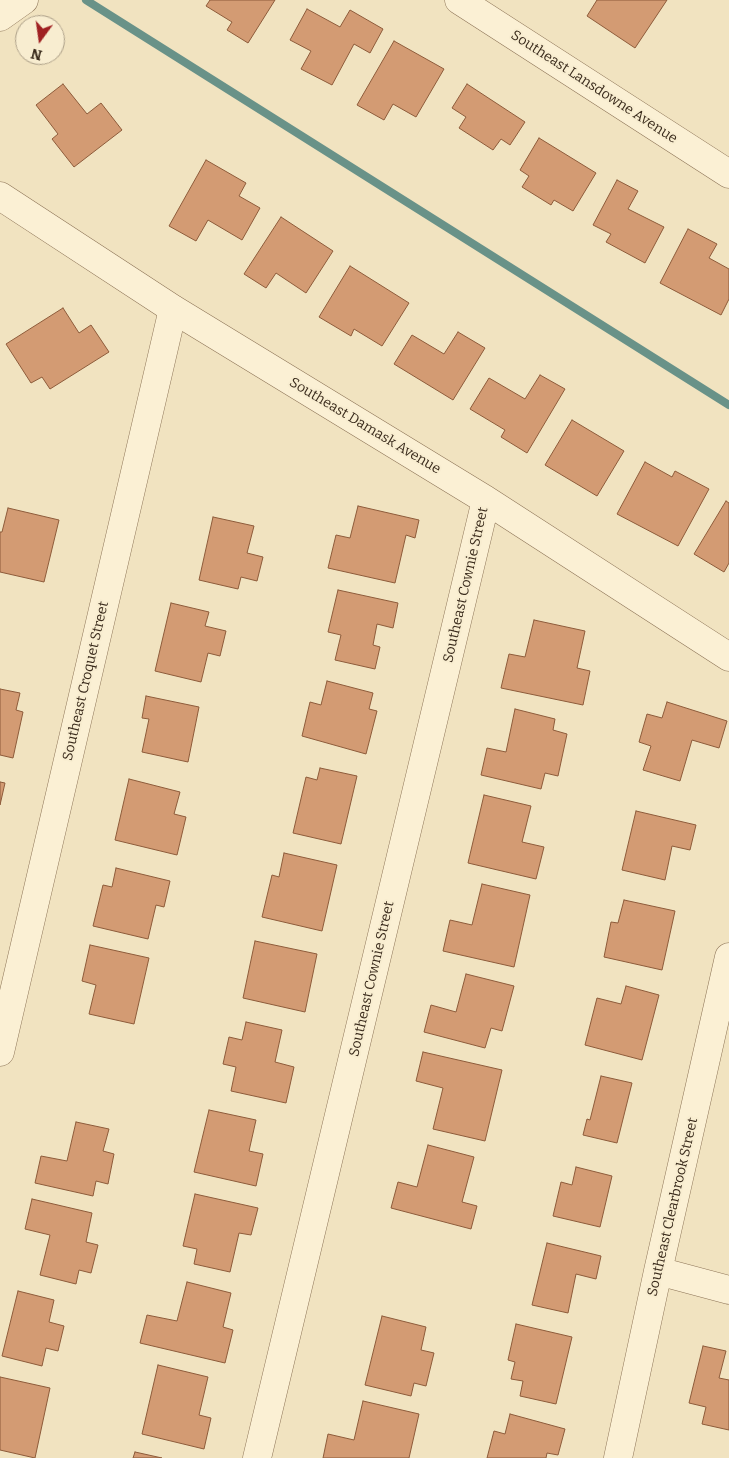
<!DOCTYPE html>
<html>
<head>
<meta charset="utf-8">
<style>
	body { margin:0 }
	#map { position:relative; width:729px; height:1458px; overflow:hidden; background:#f1e3c0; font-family:Bitter,serif }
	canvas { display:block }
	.north { position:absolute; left:15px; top:15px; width:50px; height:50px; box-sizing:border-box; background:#f8edd0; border:1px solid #ac9f88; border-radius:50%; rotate:194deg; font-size:14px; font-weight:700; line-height:20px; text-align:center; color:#3a2b1c }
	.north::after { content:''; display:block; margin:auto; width:18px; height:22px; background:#a02122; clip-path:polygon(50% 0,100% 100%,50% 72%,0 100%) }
</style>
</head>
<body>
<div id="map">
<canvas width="729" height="1458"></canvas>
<div class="north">N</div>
</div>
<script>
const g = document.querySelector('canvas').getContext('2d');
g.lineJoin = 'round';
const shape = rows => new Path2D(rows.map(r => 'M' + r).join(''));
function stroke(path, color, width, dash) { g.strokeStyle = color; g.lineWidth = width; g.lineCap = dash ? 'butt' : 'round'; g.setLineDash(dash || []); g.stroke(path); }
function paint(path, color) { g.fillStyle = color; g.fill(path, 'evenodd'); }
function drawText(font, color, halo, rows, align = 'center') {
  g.font = font + ' Bitter,serif'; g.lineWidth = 4; g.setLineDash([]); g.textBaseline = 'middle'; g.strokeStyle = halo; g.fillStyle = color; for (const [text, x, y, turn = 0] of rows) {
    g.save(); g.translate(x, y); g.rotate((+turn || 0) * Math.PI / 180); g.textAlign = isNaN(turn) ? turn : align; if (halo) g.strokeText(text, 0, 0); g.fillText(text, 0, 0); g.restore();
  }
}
const stream = shape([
	[86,0,729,405]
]);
const building = shape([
	[210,0,275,0,248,43,227,30,232,22,206,6,210,0],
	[597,0,667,0,635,48,587,16,597,0],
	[307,9,340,27,350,10,383,29,370,53,354,44,332,85,301,69,311,51,290,40,307,9],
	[394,41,444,69,416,117,393,104,384,120,357,105,394,41],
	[63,84,87,114,101,103,122,130,74,167,52,139,58,134,36,105,63,84],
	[467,84,525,122,510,145,501,139,493,150,459,128,466,117,452,108,467,84],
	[539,138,596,173,573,211,554,200,551,205,522,187,529,176,520,170,539,138],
	[206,160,246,183,239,196,260,208,242,240,208,220,196,241,169,226,206,160],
	[617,180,638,191,628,209,664,227,645,263,606,242,611,234,593,225,617,180],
	[281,217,333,251,306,293,276,273,266,288,244,274,281,217],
	[688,229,717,244,709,258,729,269,729,299,721,315,660,283,688,229],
	[350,266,409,303,382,346,354,329,351,336,319,317,350,266],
	[63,308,79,333,91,325,109,352,50,389,42,377,31,383,6,344,63,308],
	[458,332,485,348,453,400,394,364,412,335,444,354,458,332],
	[540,375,565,389,527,453,501,437,505,430,470,409,489,378,525,399,540,375],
	[572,420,624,451,597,496,545,465,572,420],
	[645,462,672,477,675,471,709,489,678,546,617,514,645,462],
	[726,501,729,503,729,563,724,572,694,554,726,501],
	[358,506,419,520,415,538,406,535,395,583,328,568,336,535,350,538,358,506],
	[8,508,59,520,44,582,0,572,0,532,2,532,8,508],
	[213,517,254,526,247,553,263,557,257,581,241,577,238,589,199,580,213,517],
	[338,590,398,603,393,628,377,624,373,645,380,647,375,669,335,660,341,635,328,632,338,590],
	[171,603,209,612,205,626,226,631,220,656,208,653,201,682,155,671,171,603],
	[534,620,585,631,577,668,590,671,583,705,501,688,509,654,525,657,534,620],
	[327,681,373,693,369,709,377,711,366,754,302,736,310,702,321,705,327,681],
	[0,689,20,693,16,710,23,712,13,758,0,755,0,689],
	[146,696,199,707,188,762,142,752,149,719,142,718,146,696],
	[667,702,727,721,719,748,692,740,680,781,643,770,651,746,639,742,647,714,662,718,667,702],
	[515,709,555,719,553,730,567,734,558,776,545,773,541,789,481,775,487,748,506,752,515,709],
	[320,768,357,776,341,844,293,833,306,777,317,780,320,768],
	[129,779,180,792,174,814,186,817,177,855,115,840,129,779],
	[0,782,5,783,0,805,0,782],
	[484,795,531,806,522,842,544,847,536,879,468,863,484,795],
	[636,811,696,825,690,850,672,846,665,880,622,870,636,811],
	[284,853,337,865,322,931,262,917,272,875,279,877,284,853],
	[116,868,170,881,164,907,156,905,148,939,93,926,103,885,112,887,116,868],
	[482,884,530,895,514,967,443,951,450,920,472,925,482,884],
	[624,900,675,911,662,970,604,957,611,922,618,923,624,900],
	[255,941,317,954,305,1012,243,998,255,941],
	[90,945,149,958,134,1024,89,1014,96,985,82,981,90,945],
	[466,974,514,986,502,1031,491,1028,485,1048,424,1032,431,1005,456,1012,466,974],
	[626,986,659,995,642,1060,585,1045,597,998,621,1004,626,986],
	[246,1022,282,1030,275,1062,294,1067,286,1103,231,1091,236,1067,223,1064,229,1037,242,1040,246,1022],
	[423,1052,502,1070,485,1141,433,1129,443,1088,416,1081,423,1052],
	[601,1076,632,1083,617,1143,583,1135,587,1119,590,1120,601,1076],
	[209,1110,256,1120,249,1151,263,1154,256,1186,194,1172,209,1110],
	[76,1122,109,1129,103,1151,114,1154,108,1184,96,1181,93,1196,35,1183,41,1156,67,1161,76,1122],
	[428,1145,474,1157,462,1202,477,1206,471,1229,391,1208,398,1182,417,1187,428,1145],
	[576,1167,612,1176,600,1227,553,1216,561,1182,572,1185,576,1167],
	[195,1194,258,1208,251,1235,239,1233,230,1272,194,1264,197,1249,183,1246,195,1194],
	[32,1199,92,1213,86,1242,98,1245,91,1273,79,1270,76,1284,40,1275,50,1235,25,1229,32,1199],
	[547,1243,601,1256,596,1279,576,1274,568,1313,532,1305,547,1243],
	[187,1282,231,1293,223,1327,233,1330,225,1363,140,1343,147,1315,177,1321,187,1282],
	[18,1291,54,1300,49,1322,64,1326,58,1351,46,1348,42,1366,2,1356,18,1291],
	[382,1316,426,1327,421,1350,434,1353,426,1386,414,1383,411,1396,365,1385,382,1316],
	[516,1324,572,1337,556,1404,520,1396,523,1381,511,1379,515,1362,508,1360,516,1324],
	[703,1346,726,1351,719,1378,729,1380,729,1430,702,1424,706,1407,689,1403,703,1346],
	[158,1365,208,1377,199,1415,211,1418,204,1449,142,1434,158,1365],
	[0,1377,50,1388,35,1458,0,1450,0,1377],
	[363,1401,419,1414,409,1458,323,1458,328,1434,354,1440,363,1401],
	[510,1414,565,1429,558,1455,547,1453,546,1458,487,1458,494,1431,505,1434,510,1414],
	[135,1452,162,1458,133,1458,135,1452]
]);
const minor = shape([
	[459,0,729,174],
	[0,17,24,0],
	[0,196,173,309,486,500,729,657],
	[0,1052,173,309],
	[658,1271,729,1290],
	[257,1458,486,500],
	[618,1458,658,1271,729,957]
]);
const streetNames = [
	["Southeast Lansdowne Avenue",594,87,33],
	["Southeast Damask Avenue",365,426,31],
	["Southeast Cownie Street",466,585,-77],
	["Southeast Croquet Street",86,681,-77],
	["Southeast Cownie Street",372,979,-77],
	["Southeast Clearbrook Street",673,1207,-77]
];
stroke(stream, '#699288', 8);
paint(building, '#d39b73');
stroke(building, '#8d5b3a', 1);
stroke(minor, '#8c7356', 29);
stroke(minor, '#fbf0d4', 28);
drawText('14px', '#3a2b1c', '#f8edd0', streetNames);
</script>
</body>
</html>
